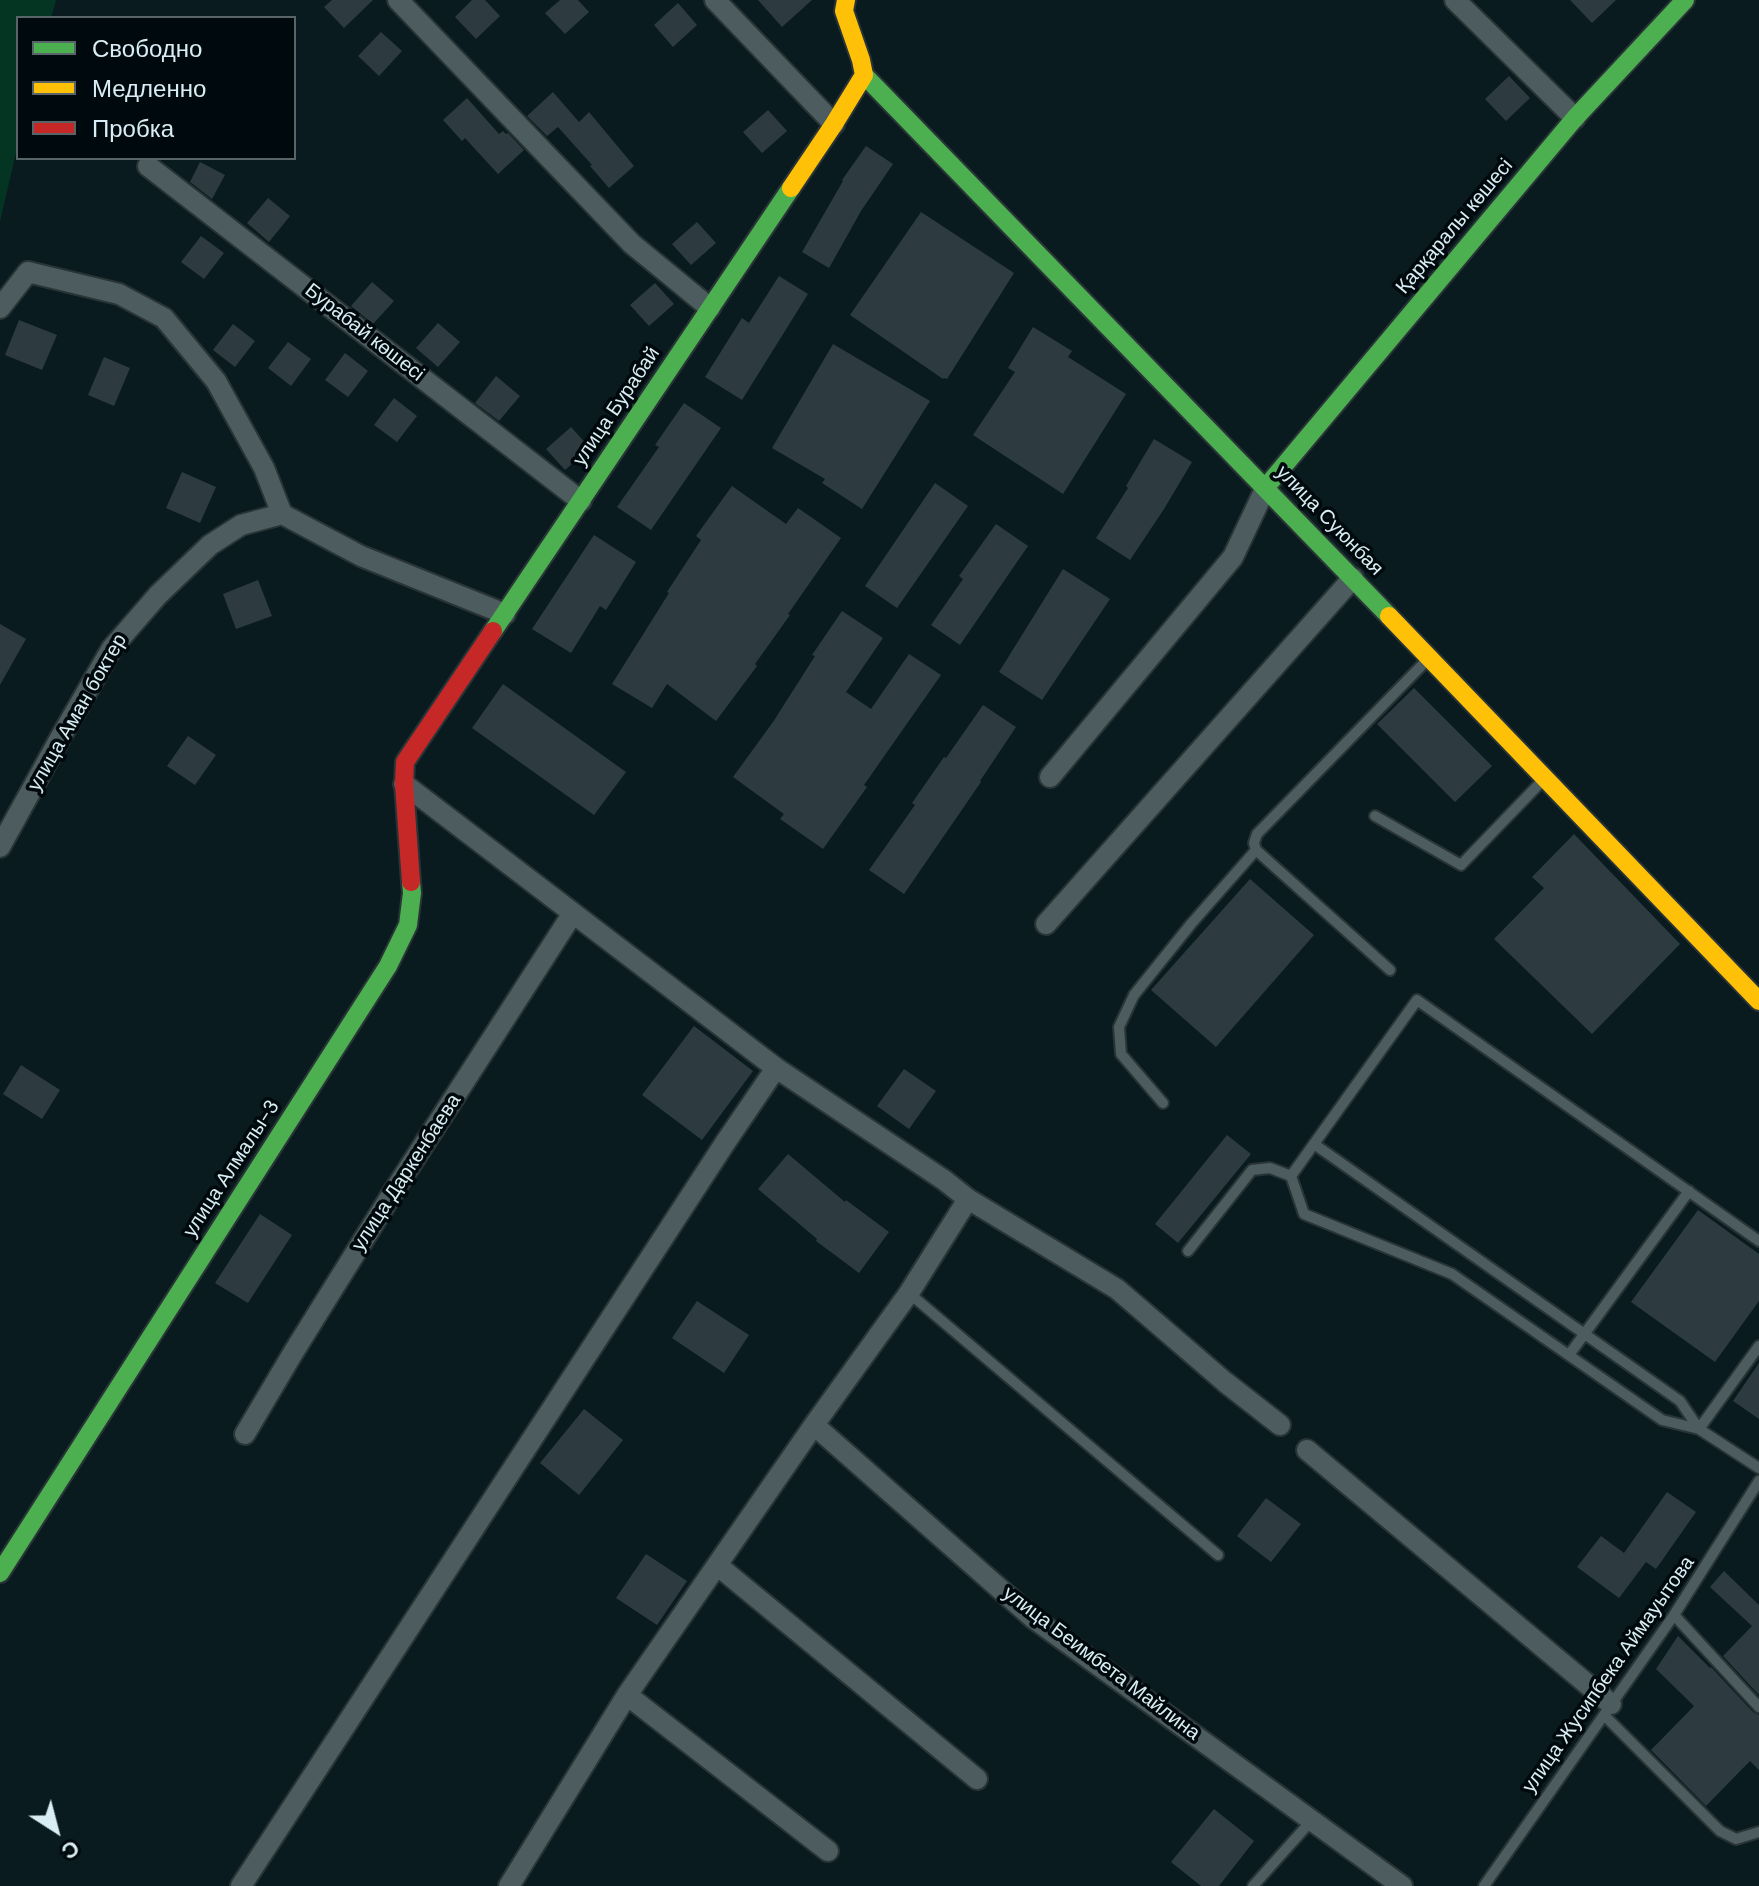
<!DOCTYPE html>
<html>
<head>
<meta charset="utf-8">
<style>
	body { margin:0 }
	#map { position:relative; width:1759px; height:1886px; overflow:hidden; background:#0a1b1f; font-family:"DM Sans",sans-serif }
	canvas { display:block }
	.legend { position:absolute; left:16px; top:16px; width:280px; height:144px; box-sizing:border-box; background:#00090d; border:2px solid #576569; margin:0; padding:10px 14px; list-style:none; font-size:24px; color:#d9eef4 }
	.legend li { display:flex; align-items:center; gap:16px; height:40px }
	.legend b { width:40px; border:2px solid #576569 }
	.north { position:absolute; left:16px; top:1790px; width:80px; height:80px; -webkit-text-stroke:6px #00090d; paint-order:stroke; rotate:144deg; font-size:22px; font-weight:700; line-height:32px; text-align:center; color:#d9eef4 }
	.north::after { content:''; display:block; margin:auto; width:28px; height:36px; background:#d9eef4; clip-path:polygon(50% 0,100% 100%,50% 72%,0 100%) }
</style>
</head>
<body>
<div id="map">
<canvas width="1759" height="1886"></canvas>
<ul class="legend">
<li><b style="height:10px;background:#4caf50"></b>Свободно</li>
<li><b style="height:10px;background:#ffc107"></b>Медленно</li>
<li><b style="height:10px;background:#c62828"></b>Пробка</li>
</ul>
<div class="north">С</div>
</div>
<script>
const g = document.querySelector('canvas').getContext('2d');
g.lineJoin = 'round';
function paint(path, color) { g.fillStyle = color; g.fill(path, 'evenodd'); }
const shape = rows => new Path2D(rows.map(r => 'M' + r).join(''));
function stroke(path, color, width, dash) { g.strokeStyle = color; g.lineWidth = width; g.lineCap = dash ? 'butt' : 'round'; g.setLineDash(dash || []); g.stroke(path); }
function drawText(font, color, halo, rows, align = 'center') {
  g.font = font + ' "DM Sans",sans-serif'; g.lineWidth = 7; g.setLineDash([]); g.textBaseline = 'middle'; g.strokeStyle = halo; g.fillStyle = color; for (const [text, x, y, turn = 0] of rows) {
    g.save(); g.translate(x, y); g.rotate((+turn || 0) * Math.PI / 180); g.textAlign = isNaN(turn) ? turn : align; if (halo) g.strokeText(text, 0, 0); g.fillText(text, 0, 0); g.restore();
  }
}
const green = shape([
	[0,0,56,0,51,18,18,18,18,144,0,222]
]);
const building = shape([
	[332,0,373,0,344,28,324,7],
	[472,0,485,0,500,16,476,39,455,17],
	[560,0,578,0,589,12,565,34,545,13],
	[758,0,812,0,782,27],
	[1570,0,1616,0,1592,23],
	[678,3,697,25,673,47,654,25],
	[381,32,402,51,379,76,358,56],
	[1509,76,1530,98,1506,121,1485,99],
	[553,92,579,122,589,112,634,166,609,188,590,166,592,165,558,127,547,136,527,116],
	[467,98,499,134,503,131,506,134,508,133,524,150,498,174,465,138,462,141,443,120],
	[768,110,787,131,762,153,743,132],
	[866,146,893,164,861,211,829,268,802,252,843,181,842,180],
	[200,162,225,175,212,199,190,182],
	[268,198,290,216,269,242,247,223],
	[921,212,1014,273,947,379,944,378,943,379,850,315],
	[697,222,716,243,691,265,672,244],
	[201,236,224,253,204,279,181,262],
	[779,276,808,294,742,400,705,377,742,318,749,323],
	[372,282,394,301,373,324,351,306],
	[655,283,674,304,649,326,630,305],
	[19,320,57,335,42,370,5,355],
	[438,323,460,342,438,367,416,348],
	[233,324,255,341,235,367,213,350],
	[1033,327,1072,351,1068,357,1126,394,1063,494,973,435,1015,372,1008,368],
	[288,342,311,359,291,386,268,368],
	[833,344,930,401,862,509,822,483,825,479,772,448],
	[345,353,368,371,348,397,325,380],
	[104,357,130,368,114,406,88,395],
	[496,376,520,396,499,421,475,403],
	[394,398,417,416,397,442,374,425],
	[684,403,721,428,651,530,617,507,659,447,655,445],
	[571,427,590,448,565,470,546,449],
	[1154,439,1192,462,1164,509,1130,560,1096,538,1128,488,1126,486],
	[182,472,216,487,200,523,166,508],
	[935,483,968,506,897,608,865,586],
	[732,486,786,524,798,508,841,538,788,614,790,615,755,664,757,666,716,721,667,684,652,708,612,684,669,593,667,592,701,540,696,536],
	[996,524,1028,546,960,645,931,625,963,579,959,576],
	[594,535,636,562,606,610,600,606,571,653,532,629],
	[1063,569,1110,599,1042,700,999,672],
	[258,580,272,616,236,629,223,594],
	[842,611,883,638,846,692,871,709,909,654,941,675,864,785,867,787,823,849,780,819,784,814,733,777,773,722,815,656,812,655],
	[0,624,26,639,0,685],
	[503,684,626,772,594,815,472,728],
	[1414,688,1492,766,1455,802,1377,724],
	[983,705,1016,727,980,781,981,782,904,894,869,870,915,805,912,803,944,757,946,758],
	[188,736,216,755,195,785,167,766],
	[1574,834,1680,944,1592,1034,1494,939,1544,888,1532,877],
	[1250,879,1314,935,1216,1047,1151,990],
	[694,1026,753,1071,702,1140,642,1095],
	[21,1065,60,1090,42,1119,3,1094],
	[904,1069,936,1091,909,1129,877,1106],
	[1227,1135,1251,1154,1178,1243,1155,1224],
	[788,1154,845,1202,846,1200,889,1232,859,1273,816,1241,817,1239,758,1189],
	[1698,1210,1759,1254,1759,1301,1715,1362,1631,1302],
	[260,1214,292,1235,248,1303,215,1283],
	[697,1301,749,1335,724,1373,672,1338],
	[1759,1363,1759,1419,1733,1401],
	[584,1409,623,1440,579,1495,540,1463],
	[1667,1492,1696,1512,1656,1569,1646,1562,1619,1598,1577,1567,1601,1536,1624,1553],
	[1266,1498,1301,1524,1271,1562,1237,1536],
	[646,1554,687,1581,657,1625,616,1598],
	[1724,1571,1759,1605,1759,1695,1723,1656,1752,1626,1710,1587],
	[1678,1636,1710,1668,1711,1667,1753,1712,1759,1715,1759,1770,1750,1761,1706,1806,1651,1750,1694,1706,1656,1669],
	[1214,1809,1254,1841,1219,1886,1201,1886,1171,1862]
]);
const lane = shape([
	[1375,816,1461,865,1544,779],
	[1390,970,1256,850,1254,843,1257,834,1428,659],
	[1163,1103,1121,1054,1119,1027,1134,995,1191,924,1256,850],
	[1314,1144,1680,1401,1699,1429,1759,1346],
	[1759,1241,1417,1000,1291,1176,1304,1214,1452,1274,1662,1420,1699,1429,1759,1468],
	[1188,1251,1252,1170,1270,1168,1291,1176],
	[909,1293,1218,1555],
	[1569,1355,1689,1191],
	[1674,1615,1759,1707],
	[1604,1715,1720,1831,1736,1839,1759,1832],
	[1253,1886,1312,1820],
	[1484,1886,1674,1615,1759,1481]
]);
const street = shape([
	[398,0,632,244,710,308],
	[715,0,834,124],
	[1455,0,1575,118],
	[148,166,581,501],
	[0,308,28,272,119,294,164,318,216,381,264,468,282,514],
	[1050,777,1233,557,1266,487],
	[404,784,776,1068,944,1180,968,1199,909,1293,814,1425,627,1695,509,1886],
	[0,847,59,740,112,648,158,595,210,545,241,525,282,514,361,556,505,614],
	[1046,924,1353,578],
	[968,1199,1117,1289,1225,1382,1280,1425],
	[814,1425,1033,1618,1402,1886],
	[245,1434,293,1353,392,1194,573,913],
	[1307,1450,1611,1704],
	[717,1565,977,1779],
	[627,1695,828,1851],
	[241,1886,725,1143,776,1068]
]);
const fast = shape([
	[864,75,1389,616],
	[1266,487,1575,118,1685,0],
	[493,631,791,188],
	[0,1573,388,966,408,925,412,893,411,882]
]);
const slow = shape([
	[846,0,844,11,861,60,864,75],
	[791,188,834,124,864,75],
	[1389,616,1759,1001]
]);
const jam = shape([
	[411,882,404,784,405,762,493,631]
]);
const streetNames = [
	["Қарқаралы көшесі",1455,227,-50],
	["Бурабай көшесі",364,333,38],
	["улица Бурабай",617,407,-56],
	["улица Суюнбая",1329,521,46],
	["улица Аман боктер",78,713,-60],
	["улица Алмалы-3",232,1169,-57],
	["улица Даркенбаева",407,1173,-57],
	["улица Беимбета Майлина",1101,1664,37],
	["улица Жусипбека Аймауытова",1609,1675,-55]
];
paint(green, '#043422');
paint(building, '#2d3b40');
stroke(lane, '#293437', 14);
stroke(street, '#293437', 24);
stroke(fast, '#293437', 22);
stroke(slow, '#293437', 22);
stroke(jam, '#293437', 22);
stroke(lane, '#4c5c5f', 10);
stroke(street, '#4c5c5f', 20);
stroke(fast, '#4caf50', 18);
stroke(slow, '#ffc107', 18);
stroke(jam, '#c62828', 18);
drawText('20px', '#d9eef4', '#00090d', streetNames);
</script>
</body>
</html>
